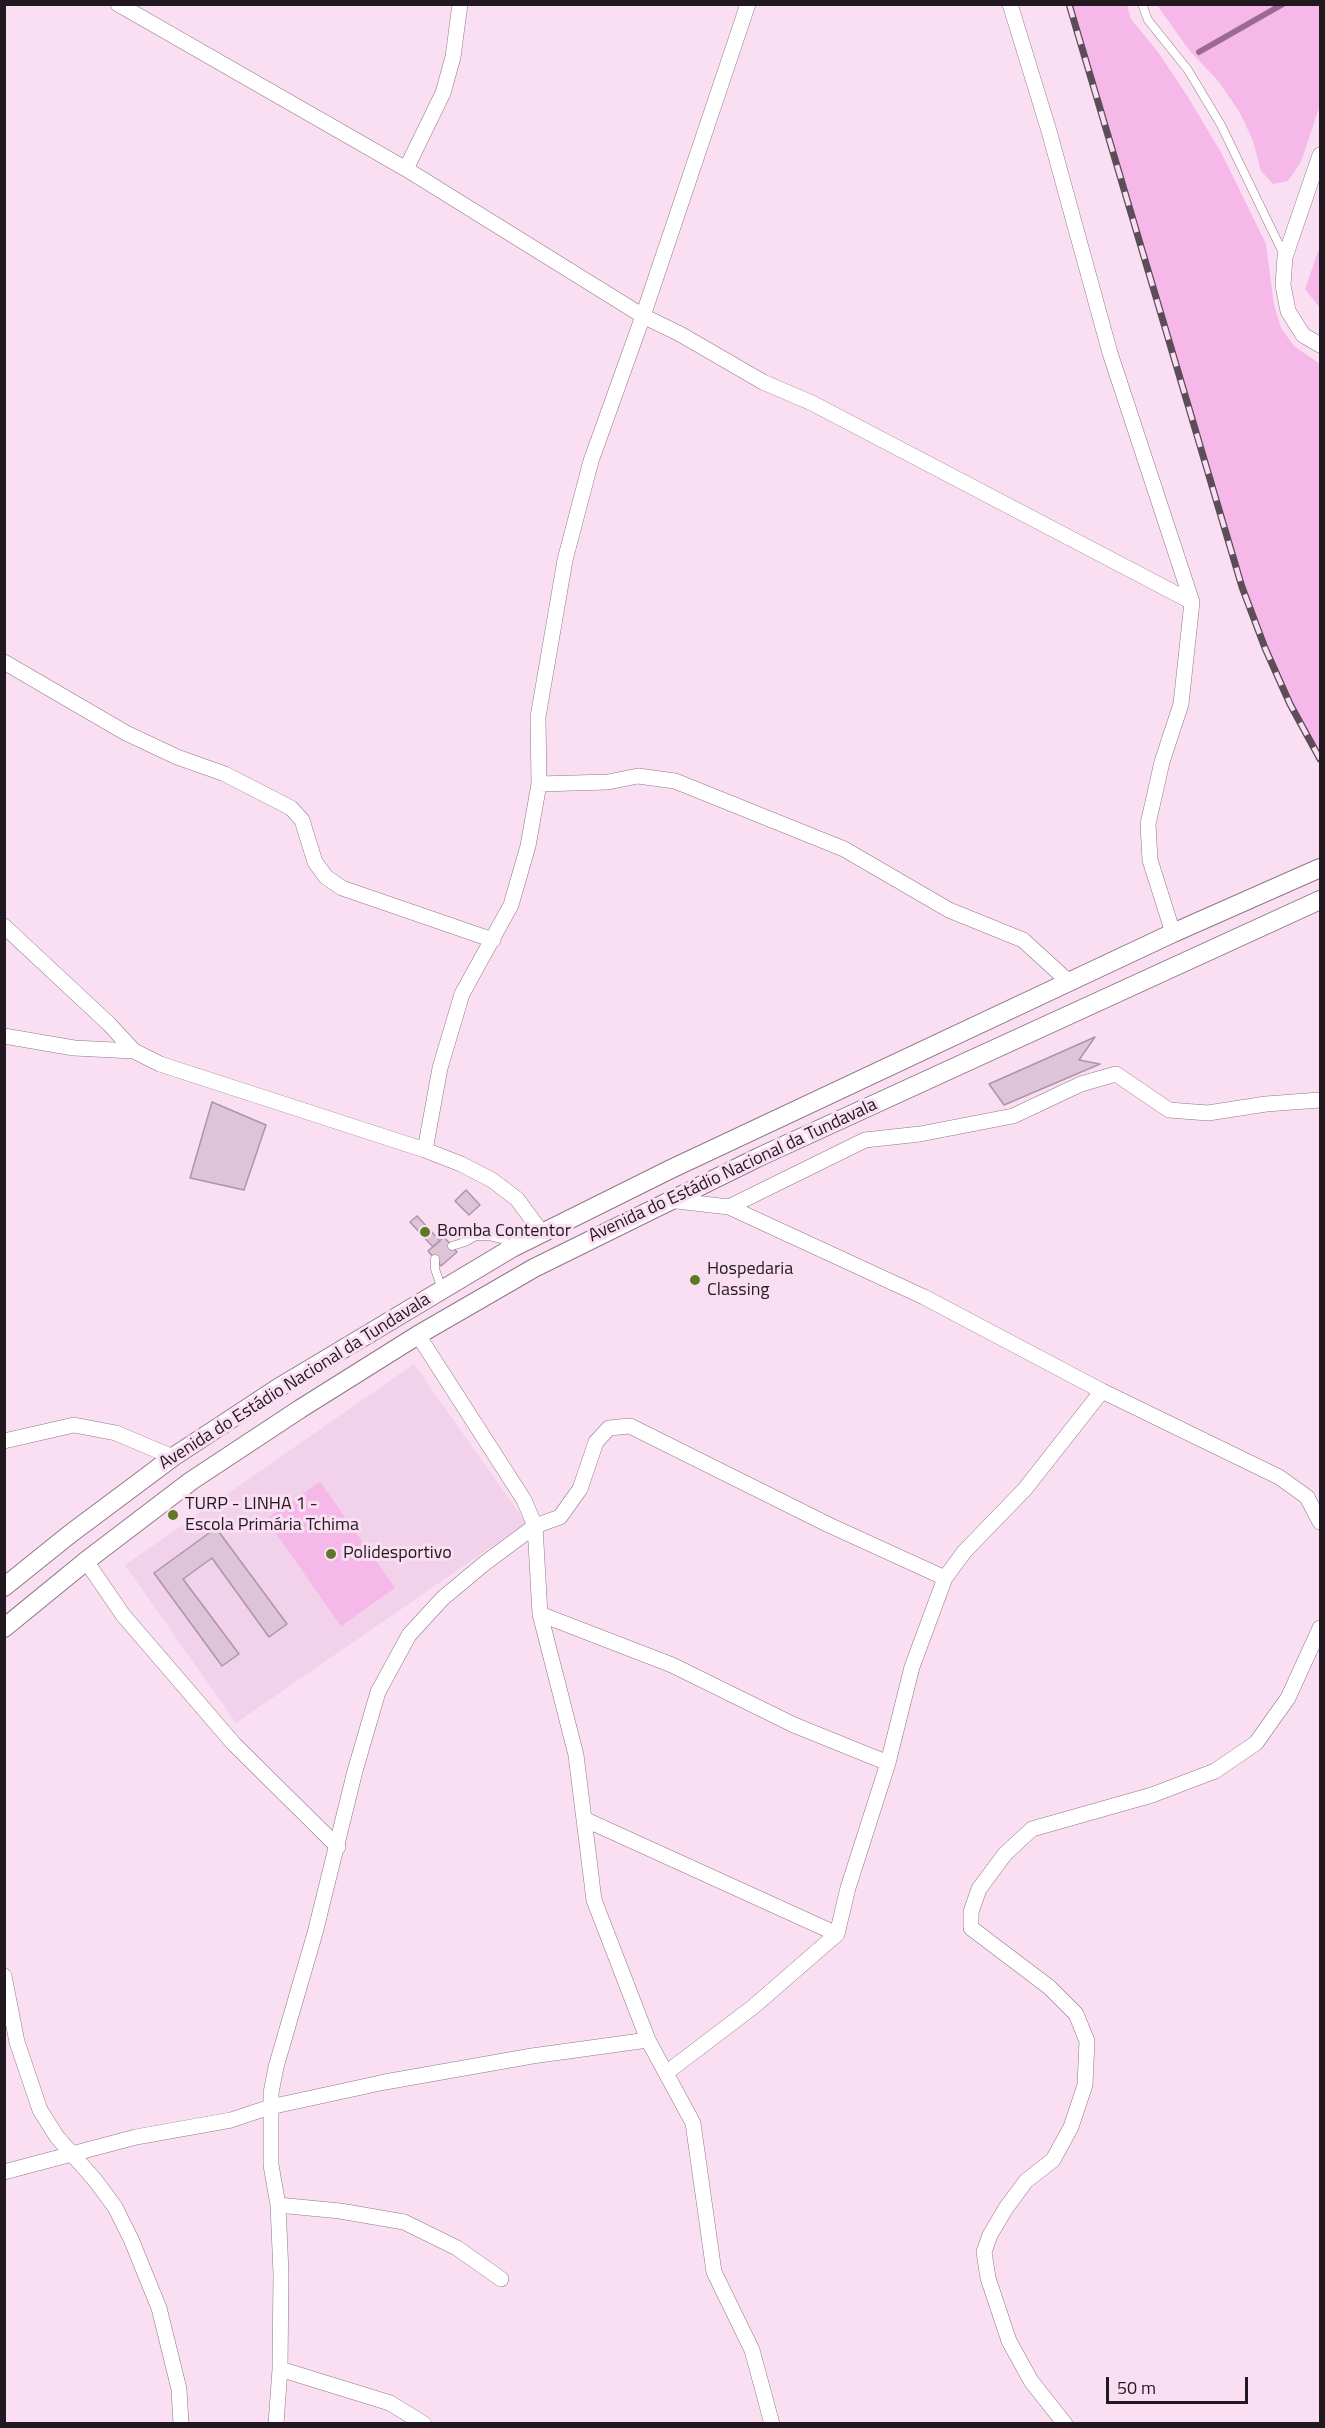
<!DOCTYPE html>
<html>
<head>
<meta charset="utf-8">
<style>
	body { margin:0 }
	#map { position:relative; width:1325px; height:2428px; overflow:hidden; background:#fadff3; font-family:"Titillium Web",sans-serif }
	canvas { display:block }
	.frame { position:absolute; inset:0; border:6px solid #221920; pointer-events:none }
	.scale { position:absolute; left:1106px; top:2377px; width:142px; height:27px; box-sizing:border-box; border:3px solid #221920; border-top:0; padding-left:8px; font-size:18px; line-height:21px; white-space:nowrap; color:#221920; -webkit-text-stroke:4px #fadff3; paint-order:stroke }
</style>
</head>
<body>
<div id="map">
<canvas width="1325" height="2428"></canvas>
<div class="frame"></div>
<div class="scale">50 m</div>
</div>
<script>
const g = document.querySelector('canvas').getContext('2d');
g.lineJoin = 'round';
function paint(path, color) { g.fillStyle = color; g.fill(path, 'evenodd'); }
const shape = rows => new Path2D(rows.map(r => 'M' + r).join(''));
function stroke(path, color, width, dash) { g.strokeStyle = color; g.lineWidth = width; g.lineCap = dash ? 'butt' : 'round'; g.setLineDash(dash || []); g.stroke(path); }
function drawText(font, color, halo, rows, align = 'center') {
  g.font = font + ' "Titillium Web",sans-serif'; g.lineWidth = 6; g.setLineDash([]); g.textBaseline = 'middle'; g.strokeStyle = halo; g.fillStyle = color; for (const [text, x, y, turn = 0] of rows) {
    g.save(); g.translate(x, y); g.rotate((+turn || 0) * Math.PI / 180); g.textAlign = isNaN(turn) ? turn : align; if (halo) g.strokeText(text, 0, 0); g.fillText(text, 0, 0); g.restore();
  }
}
const built = shape([
	[414,1364,526,1523,236,1723,125,1565]
]);
const green = shape([
	[1069,5,1127,5,1131,19,1158,52,1188,97,1222,154,1266,244,1274,305,1281,328,1294,346,1320,364,1320,759,1290,704,1265,648,1242,587],
	[1157,5,1320,5,1320,105,1301,162,1288,181,1273,184,1261,171,1253,141,1240,113,1219,82,1189,50],
	[1320,246,1320,308,1305,289],
	[320,1482,395,1588,341,1626,266,1519]
]);
const stream = shape([
	[1199,52,1283,4]
]);
const building = shape([
	[1095,1037,1079,1060,1100,1064,1004,1105,989,1084,1095,1037],
	[212,1102,266,1125,244,1190,190,1178,212,1102],
	[466,1190,480,1205,469,1215,455,1201,466,1190],
	[417,1216,440,1241,433,1247,410,1222,417,1216],
	[444,1237,457,1252,441,1266,428,1251,444,1237],
	[216,1528,287,1624,269,1637,212,1558,183,1579,239,1654,222,1666,154,1573,216,1528]
]);
const service = shape([
	[1142,4,1148,20,1188,70,1221,125,1284,255],
	[452,1246,465,1242,476,1236,489,1236,502,1239,511,1247],
	[435,1259,435,1269,442,1289]
]);
const minor = shape([
	[118,4,406,169,643,316,680,334,763,382,812,403,1192,602],
	[1010,4,1049,131,1110,353,1192,602,1181,704,1162,762,1148,824,1150,860,1173,933],
	[1320,155,1285,257,1283,285,1288,311,1303,335,1320,345],
	[406,169,443,93,453,57,460,4],
	[4,662,126,733,177,757,225,774,291,808,302,820,315,862,326,877,342,888,493,940],
	[539,784,608,782,638,776,675,781,844,849,949,910,1023,940,1069,982],
	[4,926,109,1024,134,1051,160,1064,425,1150,461,1164,492,1180,517,1199,542,1233],
	[4,1036,74,1048,134,1051],
	[425,1150,440,1068,462,994,511,905,528,846,539,784,538,717,565,560,591,461,643,316,748,4],
	[668,1200,729,1207,924,1297,1102,1391,1279,1477,1307,1497,1320,1522],
	[729,1207,865,1140,920,1134,1013,1116,1081,1084,1116,1074,1169,1110,1208,1113,1266,1104,1320,1100],
	[418,1335,524,1500,535,1526,540,1614,576,1755,594,1900,648,2040,693,2123,714,2272,752,2350,772,2424],
	[4,1441,74,1425,116,1433,173,1457],
	[86,1561,123,1615,233,1743,338,1847],
	[540,1614,672,1665,794,1725,888,1763],
	[584,1819,837,1934],
	[4,1976,17,2042,40,2110,57,2137,95,2180,115,2207,131,2239,159,2308,179,2389,181,2424],
	[666,2073,753,2007,837,1934,848,1888,888,1763,912,1667,945,1578,964,1552,1025,1489,1102,1391],
	[4,2172,136,2137,231,2120,270,2107,385,2082,532,2056,648,2040],
	[278,2205,340,2211,404,2222,457,2248,501,2279],
	[280,2369,390,2403,424,2424],
	[276,2424,280,2369,281,2273,278,2205,271,2165,271,2093,276,2067,315,1933,355,1771,378,1692,409,1635,443,1598,485,1563,535,1526,560,1517,580,1489,596,1442,609,1428,630,1426,829,1525,945,1578],
	[1065,2424,1031,2381,1009,2341,988,2278,984,2252,990,2235,1006,2208,1026,2181,1053,2160,1071,2127,1085,2085,1087,2041,1076,2014,1049,1987,971,1928,971,1912,979,1889,1005,1854,1032,1829,1152,1795,1215,1771,1256,1743,1288,1698,1320,1628]
]);
const tertiary = shape([
	[4,1587,70,1534,173,1457,278,1388,512,1248,671,1169,1173,933,1320,868],
	[4,1628,86,1561,191,1481,300,1409,418,1335,534,1268,759,1157,1320,900]
]);
const rail = shape([
	[1069,4,1242,587,1265,648,1290,704,1320,759]
]);
const markers = [
	[425,1232,6,"#607729"],
	[695,1280,6,"#607729"],
	[173,1515,6,"#607729"],
	[331,1554,6,"#607729"]
];
const streetNames = [
	["Avenida do Estádio Nacional da Tundavala",733,1171,-25],
	["Avenida do Estádio Nacional da Tundavala",295,1382,-32]
];
const poiNames = [
	["Bomba Contentor",437,1232],
	["Hospedaria",707,1270],
	["Classing",707,1291],
	["TURP - LINHA 1 -",185,1505],
	["Escola Primária Tchima",185,1526],
	["Polidesportivo",343,1554]
];
paint(built, '#f2d1ea');
paint(green, '#f6b8e9');
stroke(stream, '#9b6a91', 6);
paint(building, '#dec4d7');
stroke(building, '#ad95a7', 1.5);
stroke(service, '#8e7789', 9);
stroke(minor, '#8e7789', 16);
stroke(tertiary, '#8e7789', 20);
stroke(service, '#fff', 8);
stroke(minor, '#fff', 15);
stroke(tertiary, '#fff', 18);
stroke(rail, '#5c4e58', 7);
stroke(rail, '#fadff3', 4.5, [14]);
for (const [x, y, r, color] of markers) { const dot = new Path2D(); dot.arc(x, y, r, 0, 2 * Math.PI); g.fillStyle = color; g.fill(dot); stroke(dot, '#fadff3', 2); }
drawText('18px', '#221920', '#fadff3', streetNames);
drawText('18px', '#221920', '#fadff3', poiNames, 'left');
</script>
</body>
</html>
